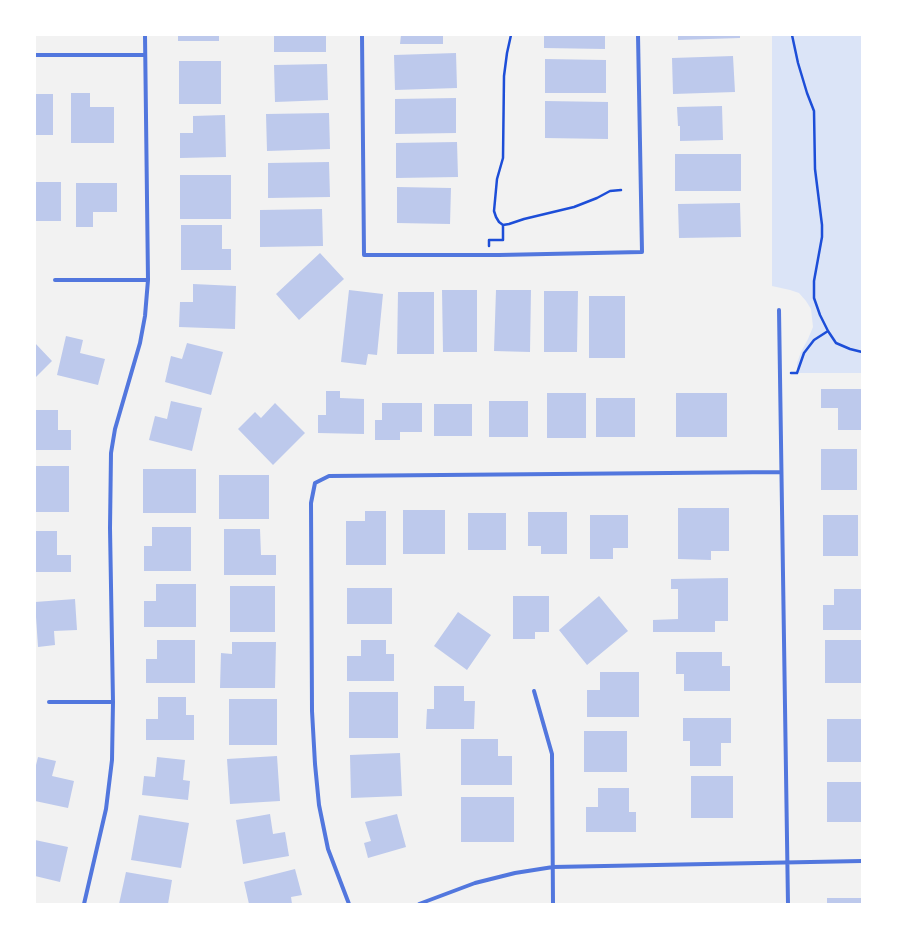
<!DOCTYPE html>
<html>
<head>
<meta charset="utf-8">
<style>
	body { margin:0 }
	#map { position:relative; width:897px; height:939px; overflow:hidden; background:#f2f2f2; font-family:"Golos Text",sans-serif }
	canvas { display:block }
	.frame { position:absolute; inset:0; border:36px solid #fff; pointer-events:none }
</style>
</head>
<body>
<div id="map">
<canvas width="897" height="939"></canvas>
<div class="frame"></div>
</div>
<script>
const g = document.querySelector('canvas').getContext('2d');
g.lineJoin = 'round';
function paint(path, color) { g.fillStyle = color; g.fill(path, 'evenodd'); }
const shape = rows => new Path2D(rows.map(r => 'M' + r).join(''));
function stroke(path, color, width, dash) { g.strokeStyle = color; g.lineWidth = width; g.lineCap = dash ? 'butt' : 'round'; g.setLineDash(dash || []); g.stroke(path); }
const green = shape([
	[772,35,862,35,862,373,797,373,797,363,801,352,808,339,813,327,811,309,806,301,799,293,790,290,772,286]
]);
const building = shape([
	[178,35,219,35,219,41,178,41],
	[274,35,326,35,326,52,274,52],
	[401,35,443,35,443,44,400,44],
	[544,35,605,35,605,49,544,48],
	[678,35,740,35,740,38,678,40],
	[456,53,457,88,395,90,394,55],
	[733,56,735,92,673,94,672,58],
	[545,59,606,60,606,93,545,93],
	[179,61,221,61,221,104,179,104],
	[327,64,328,100,275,102,274,65],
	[71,93,90,93,90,107,114,107,114,143,71,143],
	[35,94,53,94,53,135,35,135],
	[456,98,456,133,395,134,395,99],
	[545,101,608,102,608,139,545,138],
	[722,106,723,140,680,141,680,126,678,126,677,107],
	[329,113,330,149,267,151,266,114],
	[225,115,226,157,180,158,180,133,193,133,193,116],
	[457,142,458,177,396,178,396,143],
	[675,154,741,154,741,191,675,191],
	[329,162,330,197,268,198,268,163],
	[180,175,231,175,231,219,180,219],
	[35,182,61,182,61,221,35,221],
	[76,183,117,183,117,212,93,212,93,227,76,227],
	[397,187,451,188,450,224,397,223],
	[740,203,741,237,679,238,678,204],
	[322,209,323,246,260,247,260,210],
	[181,225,222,225,222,249,231,249,231,270,181,270],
	[320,253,344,279,299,320,276,294],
	[193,284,236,286,235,329,179,327,180,302,193,302],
	[349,290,383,294,377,355,368,354,366,365,341,362],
	[442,290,477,290,477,352,443,352],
	[496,290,531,290,530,352,494,351],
	[544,291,578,291,577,352,544,352],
	[398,292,434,292,434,354,397,354],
	[589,296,625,296,625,358,589,358],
	[66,336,83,340,80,353,105,359,98,385,57,375],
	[35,343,52,361,35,378],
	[187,343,223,352,211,395,165,382,171,356,182,359],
	[821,389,862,389,862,430,838,430,838,408,821,408],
	[326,391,340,391,340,398,364,399,364,434,318,433,318,415,326,415],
	[547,393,586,393,586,438,547,438],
	[676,393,727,393,727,437,676,437],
	[596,398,635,398,635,437,596,437],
	[171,401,202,408,192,451,149,440,155,416,167,419],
	[489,401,528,401,528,437,489,437],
	[275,403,305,433,273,465,238,429,255,412,261,418],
	[382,403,422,403,422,432,400,432,400,440,375,440,375,420,382,420],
	[434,404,472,404,472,436,434,436],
	[35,410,58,410,58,430,71,430,71,450,35,450],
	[821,449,857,449,857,490,821,490],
	[35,466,69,466,69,512,35,512],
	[143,469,196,469,196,513,143,513],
	[219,475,269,475,269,519,219,519],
	[678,508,729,508,729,551,711,551,711,560,678,559],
	[403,510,445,510,445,554,403,554],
	[365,511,386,511,386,565,346,565,346,521,365,521],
	[528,512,567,512,567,554,541,554,541,546,528,546],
	[468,513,506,513,506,550,468,550],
	[590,515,628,515,628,548,613,548,613,559,590,559],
	[823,515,858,515,858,556,823,556],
	[152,527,191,527,191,571,144,571,144,546,152,546],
	[224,529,260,529,261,555,276,555,276,575,224,575],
	[35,531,57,531,57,555,71,555,71,572,35,572],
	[728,578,728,621,715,621,715,632,653,632,653,620,678,619,678,589,671,589,671,579],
	[156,584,196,584,196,627,144,627,144,601,156,601],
	[230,586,275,586,275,632,230,632],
	[347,588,392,588,392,624,347,624],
	[834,589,862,589,862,630,823,630,823,605,834,605],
	[513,596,549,596,549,632,535,632,535,639,513,639],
	[599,596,628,631,587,665,559,630],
	[75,599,77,630,54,631,55,645,38,647,35,602],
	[458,612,491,635,467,670,434,646],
	[157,640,195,640,195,683,146,683,146,659,157,659],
	[361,640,386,640,386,654,394,654,394,681,347,681,347,656,361,656],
	[825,640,862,640,862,683,825,683],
	[232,642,276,642,275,688,220,688,221,653,232,654],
	[676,652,722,652,722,666,730,666,730,691,684,691,684,674,676,674],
	[600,672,639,672,639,717,587,717,587,690,600,690],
	[434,686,464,686,464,701,475,701,474,729,426,729,427,709,434,709],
	[349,692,398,692,398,738,349,738],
	[158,697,186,697,186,715,194,715,194,740,146,740,146,719,158,719],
	[229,699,277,699,277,745,229,745],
	[683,718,731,718,731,743,721,743,721,766,690,766,690,741,683,741],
	[827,719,862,719,862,762,827,762],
	[584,731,627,731,627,772,584,772],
	[461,739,498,739,498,756,512,756,512,785,461,785],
	[400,753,402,796,351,798,350,755],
	[277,756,280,801,230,804,227,759],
	[38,757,56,761,52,776,74,781,68,808,35,801,35,769],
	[157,757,185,760,183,780,190,781,188,800,142,795,144,776,155,777],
	[691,776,733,776,733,818,691,818],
	[827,782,862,782,862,822,827,822],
	[598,788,629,788,629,812,636,812,636,832,586,832,586,807,598,807],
	[461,797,514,797,514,842,461,842],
	[270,814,273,834,285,832,289,856,243,864,236,820],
	[397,814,406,847,368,858,364,843,371,841,365,822],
	[139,815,189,823,181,868,131,860],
	[35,840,68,847,60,882,35,876],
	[295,869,302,895,291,897,292,904,249,904,244,882],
	[126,872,172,880,168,904,119,904],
	[827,898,862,898,862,904,827,904]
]);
const path = shape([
	[503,225,509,224,524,219,574,207,597,198,610,191,621,190],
	[489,246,489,240,503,240,503,225,499,222,496,217,494,211,497,179,503,158,504,76,507,53,511,35],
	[828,331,836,343,850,349,862,352],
	[791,373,797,373,804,353,814,340,828,331,820,315,814,298,814,281,822,237,822,225,815,169,814,111,807,93,798,63,792,35]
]);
const minor = shape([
	[362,35,364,255,499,255,642,252,638,35],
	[35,55,145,55],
	[55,280,148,280],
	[779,310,788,904],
	[534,691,552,754,553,904],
	[49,702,113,702],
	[84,904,106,809,112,760,113,702,110,528,111,453,115,429,140,343,145,316,148,280,145,35],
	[349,904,328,849,319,805,315,764,312,711,311,503,315,483,329,476,781,472],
	[419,904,475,883,515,873,553,867,862,861]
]);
paint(green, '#dbe4f7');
paint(building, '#bdc9ec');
stroke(path, '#1d4ed8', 2.5);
stroke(minor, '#5277de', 4);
</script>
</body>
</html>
